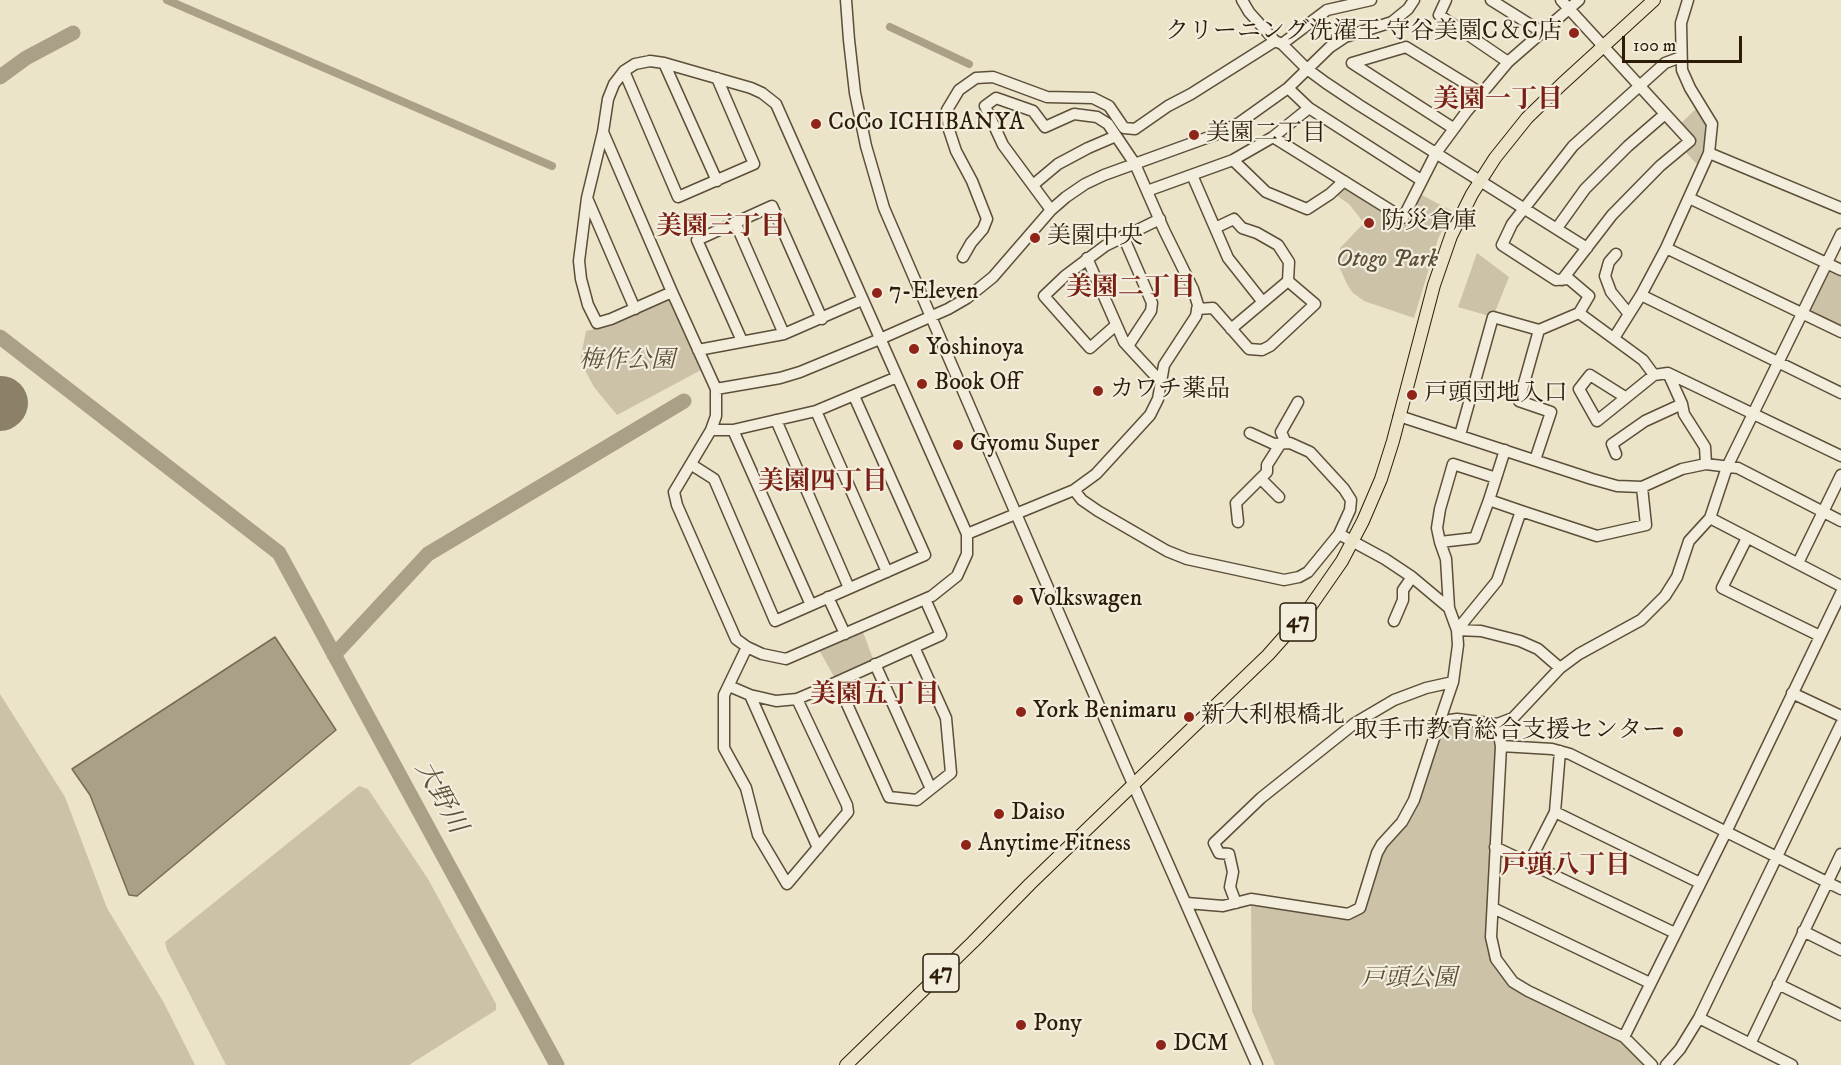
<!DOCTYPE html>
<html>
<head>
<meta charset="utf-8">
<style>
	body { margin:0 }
	#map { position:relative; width:1841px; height:1065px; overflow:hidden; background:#ebe4c9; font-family:"IM FELL DW Pica",serif }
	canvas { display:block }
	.scale { position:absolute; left:1622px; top:36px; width:120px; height:27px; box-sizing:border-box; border:3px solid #2c1c08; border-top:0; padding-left:8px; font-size:18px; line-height:21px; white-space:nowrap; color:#2c1c08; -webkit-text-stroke:4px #f2eddc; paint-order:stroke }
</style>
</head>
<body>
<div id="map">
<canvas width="1841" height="1065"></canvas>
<div class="scale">100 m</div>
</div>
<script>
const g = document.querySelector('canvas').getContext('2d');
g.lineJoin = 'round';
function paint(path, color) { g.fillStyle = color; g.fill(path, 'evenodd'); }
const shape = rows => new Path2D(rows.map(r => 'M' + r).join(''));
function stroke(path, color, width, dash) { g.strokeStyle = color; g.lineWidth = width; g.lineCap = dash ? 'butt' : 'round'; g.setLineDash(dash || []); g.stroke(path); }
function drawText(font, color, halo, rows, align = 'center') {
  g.font = font + ' "IM FELL DW Pica","Noto Serif JP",serif'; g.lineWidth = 4.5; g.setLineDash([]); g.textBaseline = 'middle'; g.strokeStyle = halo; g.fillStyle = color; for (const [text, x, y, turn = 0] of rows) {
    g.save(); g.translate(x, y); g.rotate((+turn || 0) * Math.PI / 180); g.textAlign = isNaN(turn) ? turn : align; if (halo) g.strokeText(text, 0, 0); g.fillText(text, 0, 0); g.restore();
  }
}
const green = shape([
	[1700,105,1710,118,1702,170,1682,148,1689,141,1677,127],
	[1344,186,1405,222,1420,194,1452,211,1438,239,1414,318,1364,301,1352,292,1347,284,1338,264,1340,248,1364,223,1349,204,1336,195],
	[1477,253,1509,277,1493,317,1458,307],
	[1826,263,1841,270,1841,332,1802,313],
	[668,298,701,370,617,415,594,387,580,361,586,331,599,328,631,317],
	[861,627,875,664,837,682,817,646],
	[0,694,65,797,107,908,164,1003,195,1065,0,1065],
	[1457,724,1493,729,1497,748,1486,931,1487,950,1507,981,1520,993,1627,1043,1646,1065,1275,1065,1252,1011,1251,903,1359,913,1381,852,1413,812,1441,732],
	[359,786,368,789,428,879,496,1004,496,1010,409,1065,226,1065,167,950,165,942]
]);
const water = shape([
	[275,637,336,730,137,896,129,895,90,795,72,769,275,637]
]);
const canal = shape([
	[167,0,552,166],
	[890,27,969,64]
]);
const river = shape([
	[0,77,26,58,73,33],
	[0,337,279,553,557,1065],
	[334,655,428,554,684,401]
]);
const runway = shape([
	[0,404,1,403]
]);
const minor = shape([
	[846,0,849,40,855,93,866,146,884,208,1125,766,1257,1065],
	[1242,0,1249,12,1275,41,1282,44,1307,69,1326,83,1359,105,1587,248],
	[1446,0,1439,15,1508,62],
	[1491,0,1542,32],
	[1561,0,1690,141,1660,166,1612,215,1562,280],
	[1282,44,1327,10,1371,0],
	[650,61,664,63,751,88,762,93,776,104,967,534,967,554,957,576,932,596,786,659,762,654,747,647,736,639,677,505,674,492,711,430,716,416,716,389,672,292,603,132,608,99,614,84,624,71,635,64,650,61],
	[664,63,717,181],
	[624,71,678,197,754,164,717,78],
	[1288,88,1309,108,1421,180],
	[1453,128,1352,63,1406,47,1481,93],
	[603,132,587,198,579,261,581,279,588,305,597,323,611,319,672,292],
	[1273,137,1403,218,1436,153,1467,111,1508,62,1579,0],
	[1709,153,1841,208],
	[1233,160,1266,192,1307,209,1330,194,1344,181],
	[1192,175,1228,258,1262,301],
	[1033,185,1058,164,1088,148,1116,136],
	[1147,191,1233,160,1273,137,1309,108],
	[587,198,635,309],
	[1689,198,1841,270],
	[735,222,784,334],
	[1215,228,1234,219,1242,228,1257,233,1278,245,1289,262,1288,281,1231,329],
	[1557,228,1585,189,1628,146,1665,114],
	[1123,236,1152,303,1151,311,1128,346],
	[1666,248,1841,332],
	[1616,254,1609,262,1605,276,1611,292,1629,314],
	[963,257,971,243,983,229,987,219,972,181,956,151,949,130,947,110,959,90,976,78,993,77,1047,97,1093,98,1109,106,1124,128,1135,129,1168,106,1191,94,1275,41],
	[1087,258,1124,342,1161,382],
	[1641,295,1841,393],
	[1197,309,1213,308,1249,349,1262,350,1270,346,1315,304,1288,281],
	[1579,313,1589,296,1569,279,1556,280,1502,245,1512,224,1573,146,1665,63,1681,57],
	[1116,325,1090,348,1044,296,1065,276,1105,246,1160,219],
	[1614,338,1641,295,1666,248,1709,153,1712,124,1690,88,1682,70,1681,23,1688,0],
	[742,341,697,240,772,206,822,319],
	[698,350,784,334,862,300],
	[1668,373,1682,404,1684,414,1705,447,1706,464],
	[716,389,780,378,800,372,880,339,948,309,967,298,993,277,1051,210,1066,197,1085,184,1104,175,1220,133,1239,123,1288,88,1330,47,1345,37,1392,22,1408,9,1414,0],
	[1625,397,1590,375,1579,389,1597,421,1654,375,1668,373,1841,456],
	[816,411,887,572],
	[1399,416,1592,479,1617,486,1642,487,1682,469,1706,464,1738,468,1841,521],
	[776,420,849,588],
	[711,430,733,430,816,411,897,377],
	[733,430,811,605],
	[1250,433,1274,444,1290,443,1310,452,1344,489,1351,500,1350,510,1339,534],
	[1460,435,1493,317,1539,330],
	[1286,443,1281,432,1298,402],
	[1616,454,1612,444,1645,421,1682,404],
	[1535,460,1551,412,1519,401,1539,330,1579,313,1643,360,1654,375],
	[692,465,714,479,775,621,925,555,854,396],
	[1496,478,1453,464,1440,509,1437,528,1440,542,1475,538,1489,500,1505,450],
	[1261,479,1279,497],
	[1074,490,1082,500,1098,511,1167,551,1187,559,1284,580,1299,577,1308,572,1339,534,1385,559,1412,577,1449,608,1457,630,1458,645,1453,682,1438,726],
	[1489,500,1521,511],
	[1710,518,1841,586],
	[1238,522,1236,503,1267,472,1267,465,1281,443],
	[967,534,1074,490,1096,474,1150,415,1158,399,1164,365,1196,316,1198,305,1193,289,1164,230,1135,164,1108,124,1097,117,1074,114,1045,127,1033,111,996,98,985,106,1003,145,1051,210],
	[1747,538,1722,588,1820,636],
	[1440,542,1446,559,1449,608],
	[1798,563,1841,475],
	[828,597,845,634],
	[1394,621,1403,600,1403,590,1412,577],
	[1457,630,1497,581,1521,511,1597,536,1646,525,1642,487],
	[1457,630,1481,631,1520,641,1538,649,1560,668],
	[747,647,724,695,724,748,746,788,758,835,787,884,848,812,847,805,797,699],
	[875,664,931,789],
	[837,682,889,797,917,800,951,773,946,718,914,647],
	[729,686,750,695,776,701,797,699,837,682,941,635,925,599],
	[1792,693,1841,716],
	[750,695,818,848],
	[1497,724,1501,746,1491,937,1496,959,1513,982,1528,991,1624,1037,1652,1065],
	[1501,746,1552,749,1570,754,1841,889],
	[1555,812,1700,883],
	[1495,847,1675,933],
	[1529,863,1555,812,1560,751],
	[1187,903,1223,906,1251,899,1348,914,1360,908,1377,853,1382,844,1402,822,1414,800,1438,726,1450,720,1457,719,1497,724,1513,718,1560,668,1579,654,1641,620,1665,596,1677,577,1689,541,1710,518,1727,467,1841,234],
	[1236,903,1230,887,1233,872,1229,854,1219,853,1214,843,1261,798,1355,723,1394,700,1426,688,1453,682],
	[1493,908,1650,983],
	[1803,931,1841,950],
	[1778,984,1841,1015],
	[1699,1018,1792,1065],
	[1624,1037,1726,832,1841,593],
	[1750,1044,1841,854],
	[1666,1065,1680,1049,1699,1018,1841,724]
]);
const major = shape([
	[846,1065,973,942,1030,884,1268,655,1308,610,1342,561,1363,521,1381,479,1393,441,1434,285,1451,236,1472,194,1495,158,1527,118,1562,84,1654,0]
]);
const markers = [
	[1574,33,6,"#8f2418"],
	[816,124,6,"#8f2418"],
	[1194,135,6,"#8f2418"],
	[1369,223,6,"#8f2418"],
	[1035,238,6,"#8f2418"],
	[877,293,6,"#8f2418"],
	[914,349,6,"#8f2418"],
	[922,384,6,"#8f2418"],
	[1098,391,6,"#8f2418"],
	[1412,395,6,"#8f2418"],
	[958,445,6,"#8f2418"],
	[1018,600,6,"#8f2418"],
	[1021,712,6,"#8f2418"],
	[1189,717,6,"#8f2418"],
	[1678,732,6,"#8f2418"],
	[999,814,6,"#8f2418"],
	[966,845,6,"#8f2418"],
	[1021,1025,6,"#8f2418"],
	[1161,1045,6,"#8f2418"]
];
const shields = [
	[1298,622,36],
	[941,973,36]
];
const shieldNames = [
	["47",1298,622],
	["47",941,973]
];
const poiNames = [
	["クリーニング洗濯王 守谷美園C＆C店",1562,33,"right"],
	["CoCo ICHIBANYA",828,124],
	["美園二丁目",1206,135],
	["防災倉庫",1381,223],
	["美園中央",1047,238],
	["7-Eleven",889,293],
	["Yoshinoya",926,349],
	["Book Off",934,384],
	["カワチ薬品",1110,391],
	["戸頭団地入口",1424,395],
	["Gyomu Super",970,445],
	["Volkswagen",1030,600],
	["York Benimaru",1033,712],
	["新大利根橋北",1201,717],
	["取手市教育総合支援センター",1666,732,"right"],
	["Daiso",1011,814],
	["Anytime Fitness",978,845],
	["Pony",1033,1025],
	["DCM",1173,1045]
];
const parkNames = [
	["Otogo Park",1387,261],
	["梅作公園",627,362],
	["戸頭公園",1409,980]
];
const neighbourhoodNames = [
	["美園一丁目",1498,102],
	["美園三丁目",721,229],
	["美園二丁目",1131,290],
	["美園四丁目",823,484],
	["美園五丁目",875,697],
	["戸頭八丁目",1566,868]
];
const waterNames = [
	["大野川",439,798,61]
];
paint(green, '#cbc2a8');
paint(water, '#aaa087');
stroke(water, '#786b54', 1.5);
stroke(canal, '#aaa087', 8);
stroke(river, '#aaa087', 15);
stroke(runway, '#8c8068', 54);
stroke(minor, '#5c4e38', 13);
stroke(major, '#2c1c08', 14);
stroke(minor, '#f2eddc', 10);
stroke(major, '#ebe4c9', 12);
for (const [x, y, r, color] of markers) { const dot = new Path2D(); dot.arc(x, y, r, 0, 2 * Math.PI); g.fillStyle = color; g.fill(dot); stroke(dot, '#f2eddc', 2); }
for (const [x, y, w] of shields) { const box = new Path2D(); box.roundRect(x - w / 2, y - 19, w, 38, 4.5); g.fillStyle = '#f2eddc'; g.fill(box); stroke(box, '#2c1c08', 1.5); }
drawText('bold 22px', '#2c1c08', null, shieldNames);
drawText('24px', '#2c1c08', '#f2eddc', poiNames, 'left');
drawText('italic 24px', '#5c4e38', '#f2eddc', parkNames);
drawText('bold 26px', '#7a1f14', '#f2eddc', neighbourhoodNames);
drawText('italic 26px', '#5e513b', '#f2eddc', waterNames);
</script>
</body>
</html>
